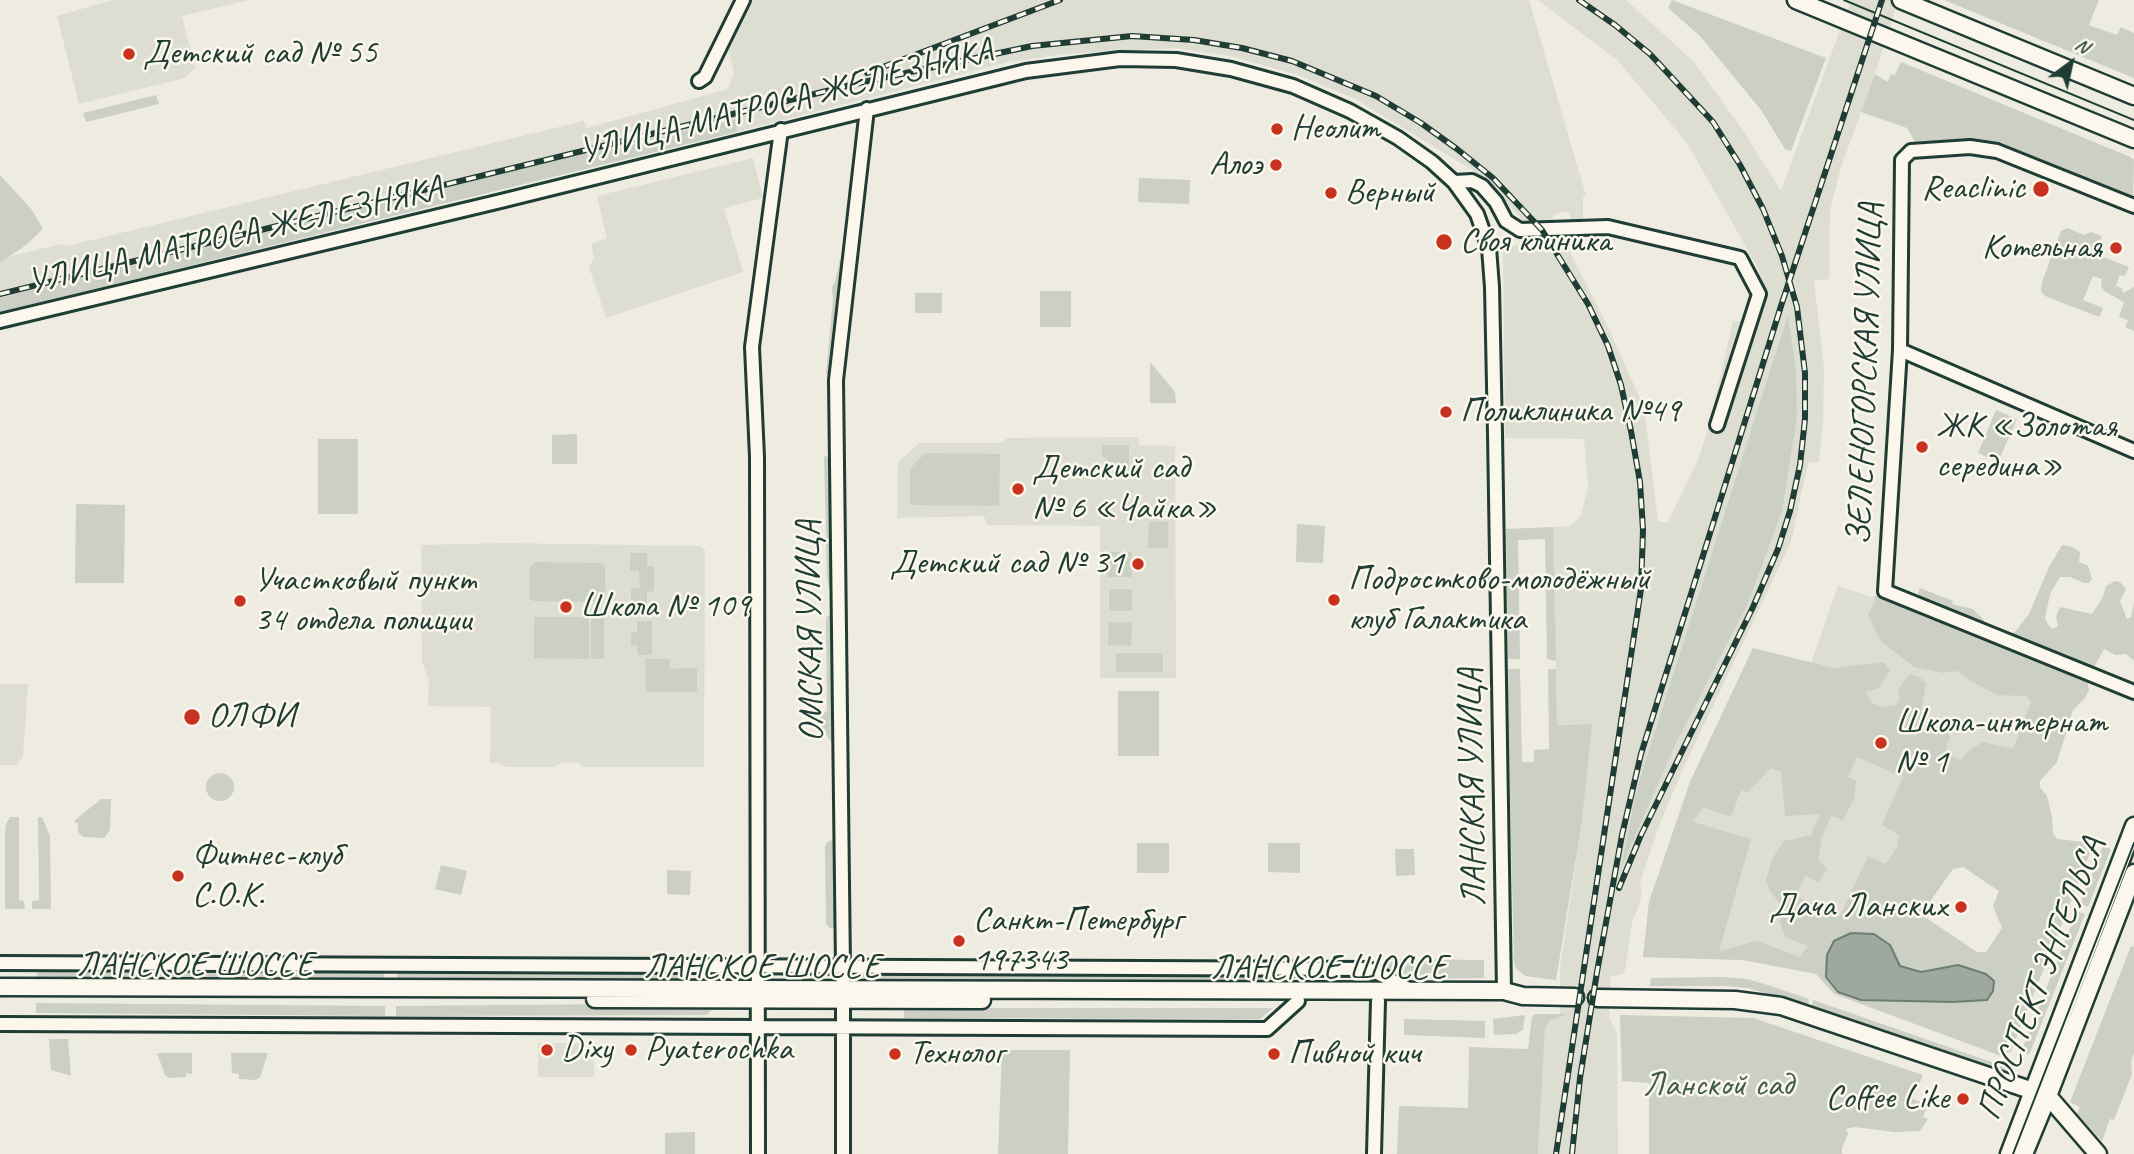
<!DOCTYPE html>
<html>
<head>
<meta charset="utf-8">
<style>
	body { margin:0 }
	#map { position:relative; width:2134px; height:1154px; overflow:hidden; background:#eeece1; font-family:Caveat,sans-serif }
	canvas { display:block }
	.north { position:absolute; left:2036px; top:28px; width:70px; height:70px; -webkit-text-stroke:5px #fbf7ec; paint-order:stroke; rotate:33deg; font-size:19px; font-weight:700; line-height:28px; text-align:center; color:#1f3d34 }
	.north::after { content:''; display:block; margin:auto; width:24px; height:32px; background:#1f3d34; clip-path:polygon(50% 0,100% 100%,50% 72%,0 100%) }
</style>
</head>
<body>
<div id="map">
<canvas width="2134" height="1154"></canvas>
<div class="north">N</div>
</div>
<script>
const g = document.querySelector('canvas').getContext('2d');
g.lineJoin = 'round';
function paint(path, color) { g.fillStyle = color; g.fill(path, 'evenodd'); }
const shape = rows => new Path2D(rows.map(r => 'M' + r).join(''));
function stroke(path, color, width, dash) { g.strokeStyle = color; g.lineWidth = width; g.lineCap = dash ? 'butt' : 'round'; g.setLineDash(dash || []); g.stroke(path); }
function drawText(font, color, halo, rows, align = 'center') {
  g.font = font + ' Caveat,sans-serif'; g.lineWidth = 5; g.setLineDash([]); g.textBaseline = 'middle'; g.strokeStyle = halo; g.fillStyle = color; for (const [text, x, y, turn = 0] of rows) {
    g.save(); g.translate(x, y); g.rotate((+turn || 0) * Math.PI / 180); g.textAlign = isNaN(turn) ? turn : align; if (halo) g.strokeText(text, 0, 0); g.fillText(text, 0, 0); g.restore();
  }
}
const built = shape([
	[112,0,249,0,182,16,195,68,185,78,79,104,57,16],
	[750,0,1529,0,1586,196,1583,197,1583,223,1571,223,1570,213,1560,212,1552,217,1607,325,1644,407,1658,521,1667,523,1698,460,1710,423,1733,321,1747,321,1759,270,1687,143,1618,61,1538,0,1626,0,1693,61,1742,129,1781,191,1851,0,1898,0,1875,74,1841,167,1830,211,1829,279,1814,281,1824,367,1823,422,1819,462,1808,463,1791,542,1683,769,1660,824,1640,882,1642,893,1637,912,1633,918,1625,970,1622,974,1611,976,1609,1017,1617,1034,1618,1154,1538,1154,1545,1029,1550,1020,1560,1015,1560,967,1582,821,1591,724,1557,725,1553,527,1570,526,1581,516,1588,487,1584,439,1505,438,1503,246,1540,245,1519,216,1474,171,1355,99,1298,75,1234,57,1176,48,1065,54,1009,62,736,132,0,309,0,259,61,244,67,246,584,121,587,128,728,89,734,73,727,44],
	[753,158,763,198,724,208,743,272,606,318,589,267,594,258,591,244,607,238,597,196],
	[1139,437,1139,445,1175,446,1176,678,1100,678,1100,526,987,525,984,516,897,518,898,462,920,443,1000,443,1008,438],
	[504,543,700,546,705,550,704,767,583,767,579,763,565,762,560,763,555,767,506,767,499,763,490,763,491,707,428,706,429,681,422,662,421,545],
	[1838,586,1885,601,2080,681,2022,821,1904,844,1816,974,1743,960,1643,957,1649,902,1690,782,1753,648,1811,663],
	[0,684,28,684,23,757,16,765,0,765],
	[538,1043,593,1043,594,1077,538,1077]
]);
const green = shape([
	[1672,0,1826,58,1791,151,1785,149,1761,110,1700,36,1668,8],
	[1944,0,2099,0,2089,25,2117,35,2121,27,2134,33,2134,78],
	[1901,62,2128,156,2134,160,2133,201,2000,146,1917,146,1907,128,1861,112,1875,74,1888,82,1891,74,1895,75],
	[156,95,159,104,86,122,83,113],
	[741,118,742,124,736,126,737,132,0,312,0,298,505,173],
	[0,175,32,210,43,229,26,245,0,263],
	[1139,178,1190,180,1189,204,1138,202],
	[2067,228,2084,235,2091,232,2102,236,2095,254,2129,267,2125,276,2120,275,2116,286,2122,288,2123,293,2134,287,2134,331,2125,327,2128,320,2119,317,2124,302,2104,291,2101,286,2102,279,2093,276,2083,300,2103,308,2099,317,2045,296,2041,291,2042,282,2061,231],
	[840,259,844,261,832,364,830,373,826,374,833,299,832,287,835,282],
	[1040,291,1071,291,1071,327,1040,327],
	[915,293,942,293,942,313,915,313],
	[1788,315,1796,371,1797,416,1782,511,1748,603,1675,745,1621,868,1637,788],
	[1150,362,1175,392,1176,403,1150,403],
	[1996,410,2017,419,1998,462,1978,453],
	[577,434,577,464,552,464,552,435],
	[318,439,358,439,358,514,318,514],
	[1102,445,1129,445,1129,474,1113,474,1113,464,1102,456],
	[925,453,1000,454,999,506,910,505,910,469],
	[824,456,831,458,835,586,832,588,828,585,827,576],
	[76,504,125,505,124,583,75,583],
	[1149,521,1168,522,1168,548,1148,548],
	[1297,524,1325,526,1323,563,1296,562],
	[1553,527,1556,661,1547,659,1545,539,1518,540,1520,659,1508,659,1506,529],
	[2062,545,2072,547,2080,552,2079,562,2088,566,2092,579,2089,583,2084,583,2070,577,2060,577,2050,594,2045,618,2049,626,2053,629,2058,626,2056,616,2060,607,2092,614,2103,597,2106,586,2115,581,2120,582,2126,589,2120,601,2127,619,2131,617,2134,602,2134,661,2126,654,2115,655,2104,649,2094,667,2086,671,2089,690,2085,698,2073,710,2057,762,2040,781,2040,787,2047,796,2052,817,2053,833,2057,839,2084,842,2092,848,2011,1051,2001,1056,1834,994,1816,974,1811,973,1743,960,1643,957,1649,902,1690,782,1753,648,1834,668,1884,662,1890,671,1879,688,1866,692,1871,702,1881,707,1896,705,1900,700,1898,691,1901,685,1910,674,1918,676,1926,683,1921,712,1948,730,1950,738,1946,748,1949,755,1961,760,1967,752,1983,742,2013,749,2031,702,2026,696,1997,695,1973,682,1957,671,1943,673,1914,667,1880,640,1868,615,1875,602,1874,596,1889,596,1906,605,1920,596,1918,594,1920,588,1953,601,1952,604,1973,609,1984,620,1985,634,1998,639,2015,632,2029,614,2049,567],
	[1857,757,1903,777,1882,825,1899,835,1897,847,1886,864,1868,856,1840,916,1796,896,1805,876,1819,882,1827,869,1818,859,1822,837,1831,816,1843,820,1854,799,1856,781,1848,777],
	[1771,768,1781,772,1785,816,1820,814,1811,835,1784,841,1772,859,1766,880,1769,889,1782,907,1780,922,1785,937,1808,946,1800,957,1757,941,1719,951,1751,839,1693,822,1703,807,1731,817,1741,790,1747,793],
	[1963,867,1999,891,1993,906,2002,928,1986,952,1977,952,1925,917,1926,907,1953,869],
	[1851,933,1874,934,1890,945,1900,966,1921,972,1958,965,1952,1002,1861,1000],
	[1108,552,1132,552,1132,577,1107,577],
	[630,553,647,553,647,566,654,566,654,591,647,592,647,606,631,606,631,589,640,588,639,571,630,570],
	[537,562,599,563,605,566,605,596,599,602,534,601,529,598,530,566],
	[1109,589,1132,589,1132,611,1109,611],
	[829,615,834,619,834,742,831,742,820,725,821,717,827,710,826,618],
	[534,617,589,617,589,659,534,658],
	[591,617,604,618,604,659,591,659],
	[637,621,652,621,652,655,638,655,637,645,631,645,631,633,637,632],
	[1109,622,1132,623,1131,646,1108,645],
	[1116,653,1163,653,1163,672,1116,672],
	[645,659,670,659,670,669,697,668,697,692,646,692],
	[1507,669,1520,669,1522,762,1534,762,1534,750,1549,749,1548,669,1556,669,1557,725,1592,724,1582,821,1556,980,1525,976,1516,968,1514,962],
	[1118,691,1159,691,1159,756,1118,756],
	'206 787a14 14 0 1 1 28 0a14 14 0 1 1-28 0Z',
	[101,799,111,799,110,830,104,838,83,837,78,832,78,823,75,823,75,820],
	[10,817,19,817,19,900,24,901,25,909,5,909,5,833,6,824],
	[38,817,42,817,50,836,51,909,32,909,32,901,39,900],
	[832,840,836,842,837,925,834,928,830,928,826,924,825,848,826,843],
	[1137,843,1169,843,1169,873,1137,873],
	[1268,843,1300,843,1300,873,1268,872],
	[2103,846,2111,849,2088,907,2080,904],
	[1395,849,1414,849,1415,875,1396,876],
	[441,865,467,871,461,895,435,889],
	[667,870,691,871,690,895,667,894],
	[2077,911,2085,914,2029,1055,2021,1052],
	[2131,946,2134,947,2134,1053,2131,1061,2132,1074,2114,1120,2110,1119,2102,1141,2077,1114,2080,1107,2070,1102],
	[1388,959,1484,960,1484,978,1405,979,1382,964],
	[37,970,384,971,384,979,37,978],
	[397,972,682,972,682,979,397,979],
	[862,973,1295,975,1295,979,1239,983,862,981],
	[1723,977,1747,979,1771,986,1809,999,1808,1006,1748,988,1725,986,1650,986,1651,978],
	[1813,1000,2006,1067,2006,1071,1811,1008],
	[36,1003,385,1006,385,1016,36,1013],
	[726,1003,722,1008,711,1010,707,1015,697,1015,396,1016,396,1006],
	[904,1008,1273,1008,1260,1019,904,1018],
	[1536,1014,1569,1014,1550,1020,1545,1029,1538,1154,1397,1154,1399,1106,1468,1108,1469,1047,1528,1049,1532,1016],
	[1525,1015,1523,1030,1516,1034,1494,1035,1493,1019],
	[1620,1015,1753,1018,1923,1075,1913,1099,1928,1105,1923,1117,1928,1119,1920,1131,1894,1132,1855,1127,1846,1129,1848,1134,1842,1148,1842,1154,1649,1154,1649,1083,1622,1081],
	[1404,1019,1485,1021,1485,1038,1404,1035],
	[49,1039,68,1039,71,1076,51,1070],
	[1002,1050,1070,1050,1068,1154,998,1154],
	[157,1053,192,1053,192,1074,186,1073,186,1077,170,1078,165,1075],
	[231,1053,268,1053,260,1077,255,1080,239,1079,239,1074,232,1073],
	[695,1132,695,1154,665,1154,665,1133]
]);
const water = shape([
	[1851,933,1874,934,1890,945,1900,966,1921,972,1958,965,1986,974,1994,981,1993,991,1987,1000,1952,1002,1861,1000,1838,992,1826,977,1827,955,1834,941,1851,933]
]);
const minor = shape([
	[699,81,705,77,743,0],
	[1454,182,1472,181,1482,186,1496,202,1506,221,1520,230,1608,227,1740,258,1759,294,1717,425],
	[2134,206,1997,151,1970,147,1911,151,1902,160,1900,350,1885,591,2134,692],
	[0,321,501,201,1026,71,1120,59,1176,60,1231,69,1293,86,1350,111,1398,138,1432,162,1454,182,1477,214,1489,248,1492,287,1495,434,1504,991],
	[1900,350,2134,451],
	[0,963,1369,969,1409,989],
	[0,1024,1267,1029,1298,1001],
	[758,1154,757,457,752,347,781,130],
	[843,1154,843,967,836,380,867,109],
	[1374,1154,1378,1001]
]);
const major = shape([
	[1796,0,2134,139],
	[1901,0,2134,96],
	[0,987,1504,991,1523,996,1575,997],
	[1597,998,1735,1000,1781,1006,2048,1096,2098,1154],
	[595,999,982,1000],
	[2009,1154,2134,826],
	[2024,1154,2048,1096,2134,873]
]);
const tram = shape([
	[1844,0,2134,120],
	[2013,1154,2134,843]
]);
const rail = shape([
	[1579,0,1615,25,1650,54,1713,122,1740,165,1763,209,1782,256,1797,307,1805,373,1805,419,1800,465,1790,511,1778,549,1753,607,1641,835,1619,888],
	[867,73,1060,0],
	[0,294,859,83,1032,46,1132,36,1194,40,1242,48,1292,61,1376,96,1421,123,1457,149,1493,178,1542,230,1588,304,1608,346,1621,385,1631,431,1640,482,1643,530,1641,589,1556,1154],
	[1572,1154,1580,1078,1597,972,1622,835,1641,754,1781,306,1882,0]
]);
const markers = [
	[129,54,7,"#c8321e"],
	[1277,129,7,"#c8321e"],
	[1276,165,7,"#c8321e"],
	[2041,189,9,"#c8321e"],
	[1331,193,7,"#c8321e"],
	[1444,242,9,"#c8321e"],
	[2116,248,7,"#c8321e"],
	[1446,412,7,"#c8321e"],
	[1922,447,7,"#c8321e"],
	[1018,489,7,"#c8321e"],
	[1138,564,7,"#c8321e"],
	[1334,600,7,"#c8321e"],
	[240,601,7,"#c8321e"],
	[566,607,7,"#c8321e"],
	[192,717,9,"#c8321e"],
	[1881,743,7,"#c8321e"],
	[178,876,7,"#c8321e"],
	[1961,907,7,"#c8321e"],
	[959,941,7,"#c8321e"],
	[547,1050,7,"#c8321e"],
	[631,1050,7,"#c8321e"],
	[895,1054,7,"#c8321e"],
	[1274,1054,7,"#c8321e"],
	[1963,1099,7,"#c8321e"]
];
const poiNames = [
	["Детский сад № 55",143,54],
	["Неолит",1291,129],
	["Алоэ",1262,165,"right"],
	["Reaclinic",2025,189,"right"],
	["Верный",1345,193],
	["Своя клиника",1460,242],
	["Котельная",2102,248,"right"],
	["Поликлиника №49",1460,412],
	["ЖК «Золотая",1936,427],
	["середина»",1936,467],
	["Детский сад",1032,469],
	["№ 6 «Чайка»",1032,509],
	["Детский сад № 31",1124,564,"right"],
	["Подростково-молодёжный",1348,580],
	["клуб Галактика",1348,620],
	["Участковый пункт",254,581],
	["34 отдела полиции",254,621],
	["Школа № 109",580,607],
	["ОЛФИ",208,717],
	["Школа-интернат",1895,723],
	["№ 1",1895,763],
	["Фитнес-клуб",192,856],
	["С.О.К.",192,896],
	["Дача Ланских",1947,907,"right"],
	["Санкт-Петербург",973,921],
	["197343",973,961],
	["Dixy",561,1050],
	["Pyaterochka",645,1050],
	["Технолог",909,1054],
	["Пивной кич",1288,1054],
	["Coffee Like",1949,1099,"right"]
];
const streetNames = [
	["УЛИЦА МАТРОСА ЖЕЛЕЗНЯКА",786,102,-14],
	["УЛИЦА МАТРОСА ЖЕЛЕЗНЯКА",235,236,-13],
	["ЗЕЛЕНОГОРСКАЯ УЛИЦА",1866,374,-88],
	["ОМСКАЯ УЛИЦА",811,631,-91],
	["ЛАНСКАЯ УЛИЦА",1473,787,-91],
	["ЛАНСКОЕ ШОССЕ",195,966],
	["ЛАНСКОЕ ШОССЕ",762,968],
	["ЛАНСКОЕ ШОССЕ",1329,969],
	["ПРОСПЕКТ ЭНГЕЛЬСА",2042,979,-69]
];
const parkNames = [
	["Ланской сад",1718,1086]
];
paint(built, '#ddddd2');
paint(green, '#cbcfc4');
paint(water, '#9fa89f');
stroke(water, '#6c7d74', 2);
stroke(minor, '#1f3d34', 18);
stroke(major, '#1f3d34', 21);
stroke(minor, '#fbf7ec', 12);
stroke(major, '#fbf7ec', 16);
stroke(tram, '#1f3d34', 2);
stroke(rail, '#1f3d34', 6);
stroke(rail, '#fbf7ec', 3.5, [10]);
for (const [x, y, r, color] of markers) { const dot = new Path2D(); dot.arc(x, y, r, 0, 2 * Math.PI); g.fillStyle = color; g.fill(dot); stroke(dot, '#fbf7ec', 2.5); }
drawText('35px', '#1f3d34', '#fbf7ec', poiNames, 'left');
drawText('35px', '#1f3d34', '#fbf7ec', streetNames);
drawText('35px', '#415a51', '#fbf7ec', parkNames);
</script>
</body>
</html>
